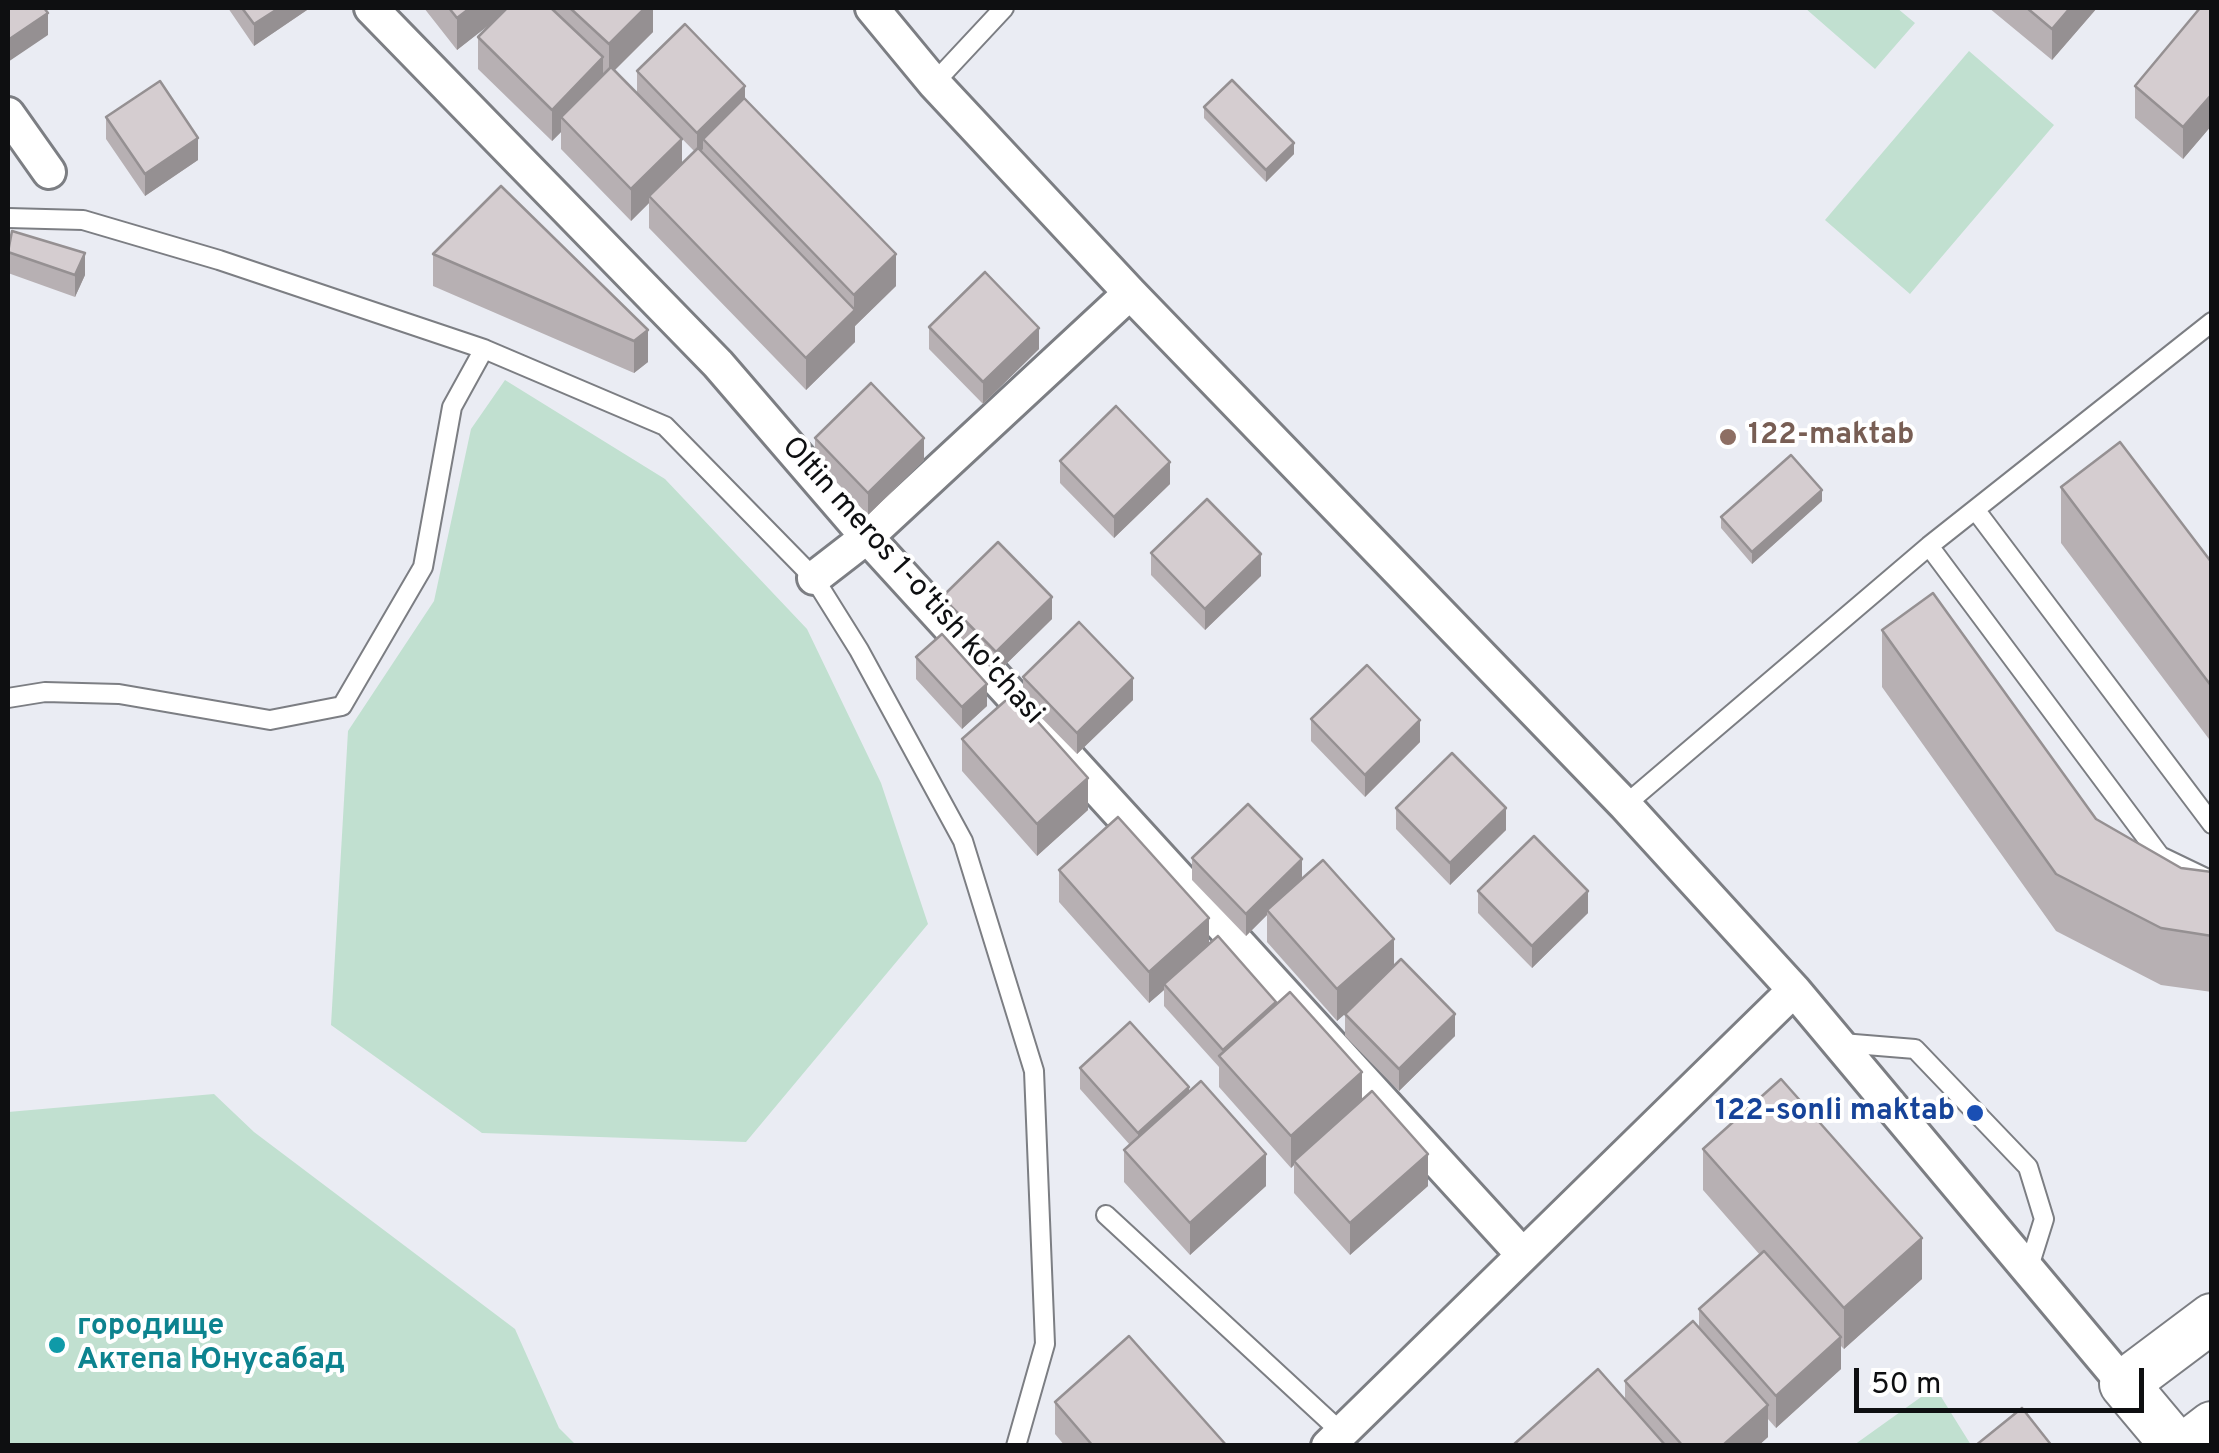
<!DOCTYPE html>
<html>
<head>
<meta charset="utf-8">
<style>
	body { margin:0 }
	#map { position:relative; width:2219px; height:1453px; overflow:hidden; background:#eaecf3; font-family:Overpass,sans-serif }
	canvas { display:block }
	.frame { position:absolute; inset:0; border:10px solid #0e0f11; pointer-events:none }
	.scale { position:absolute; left:1854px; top:1368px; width:290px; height:45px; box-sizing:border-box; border:5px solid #0e0f11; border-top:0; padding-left:12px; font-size:30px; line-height:35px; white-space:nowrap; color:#0e0f11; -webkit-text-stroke:8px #fff; paint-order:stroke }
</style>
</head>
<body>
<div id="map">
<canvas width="2219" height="1453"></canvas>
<div class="frame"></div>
<div class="scale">50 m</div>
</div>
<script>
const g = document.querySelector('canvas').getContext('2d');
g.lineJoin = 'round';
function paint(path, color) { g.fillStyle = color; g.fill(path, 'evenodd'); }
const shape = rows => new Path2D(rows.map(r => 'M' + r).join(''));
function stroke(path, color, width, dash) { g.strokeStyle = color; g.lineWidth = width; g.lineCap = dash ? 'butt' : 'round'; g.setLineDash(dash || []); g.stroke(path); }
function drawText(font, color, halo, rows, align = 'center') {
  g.font = font + ' Overpass,sans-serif'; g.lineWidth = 8; g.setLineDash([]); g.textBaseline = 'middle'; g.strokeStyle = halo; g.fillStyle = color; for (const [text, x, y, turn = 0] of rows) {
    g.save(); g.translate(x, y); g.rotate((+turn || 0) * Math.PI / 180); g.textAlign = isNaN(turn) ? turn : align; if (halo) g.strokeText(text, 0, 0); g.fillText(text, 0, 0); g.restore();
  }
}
const green = shape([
	[1805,8,1897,8,1915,23,1875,69],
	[1969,51,2054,125,1910,294,1825,220],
	[505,380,665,479,807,629,881,783,928,924,746,1142,482,1133,331,1025,348,731,434,601,471,429],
	[214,1094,254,1132,515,1329,559,1428,576,1445,8,1445,8,1112],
	[1935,1387,1971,1445,1854,1445]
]);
const lane = shape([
	[934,83,1004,8],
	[8,218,83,220,219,260,484,349,665,426,814,578,859,650,963,841,1034,1071,1045,1344,1016,1446],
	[1977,512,2212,824],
	[1929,546,2160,856,2212,881],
	[8,698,45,692,119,694,270,720,342,706,423,567,452,407,484,349],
	[1625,805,1929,546,2212,322],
	[1842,1043,1915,1049,2028,1167,2044,1219,2028,1270],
	[1106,1215,1341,1432]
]);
const street = shape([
	[371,8,718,364,867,537,1522,1254],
	[872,8,934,83,1130,293,1625,805,1794,990,2124,1384],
	[8,114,49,172],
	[814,578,867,537,1130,293],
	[1328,1446,1794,990]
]);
const secondary = shape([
	[2176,1446,2124,1384,2212,1318],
	[2186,1446,2212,1426]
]);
const wall = shape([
	[228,8,307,8,307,10,254,46],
	[424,8,653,8,653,32,614,70,637,93,637,71,745,100,896,286,855,326,855,342,806,390,649,228,649,203,631,221,561,149,561,132,552,141,478,69,478,37,493,21,457,50],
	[654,110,695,152,682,164],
	[1989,8,2097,8,2052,60],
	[2212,8,2212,125,2183,159,2135,118,2135,86],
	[1204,107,1294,154,1266,182,1204,118],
	[106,117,198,160,145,196,106,139],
	[8,246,85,275,75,297,8,273],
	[433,254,648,330,648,362,634,373,433,286],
	[929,327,1039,349,983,404,929,349],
	[815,438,924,460,868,515,815,460],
	[1060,461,1170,484,1114,538,1060,483],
	[2061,487,2212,563,2212,743,2061,543],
	[1822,501,1752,564,1721,528,1721,517],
	[1151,553,1261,576,1205,630,1151,575],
	[942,597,1052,619,996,674,942,618],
	[1882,630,2096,819,2181,868,2212,872,2212,992,2161,985,2056,931,1882,687],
	[916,657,987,706,962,729,916,679],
	[1023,677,1133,700,1077,754,1023,699],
	[1311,719,1420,742,1365,797,1311,741],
	[962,739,1088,810,1037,856,962,771],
	[1396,808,1506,830,1450,885,1396,829],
	[1192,858,1302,879,1394,967,1455,1036,1399,1091,1345,1036,1345,1014,1348,1011,1337,1021,1267,942,1267,915,1246,936,1192,880],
	[1059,870,1209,944,1276,1004,1362,1100,1428,1186,1350,1255,1294,1193,1294,1165,1291,1168,1219,1087,1219,1067,1164,1006,1164,990,1149,1003,1059,902],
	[1478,891,1588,913,1532,968,1478,913],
	[1080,1068,1189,1092,1266,1186,1190,1255,1124,1182,1124,1150,1130,1145,1080,1089],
	[1703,1149,1922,1279,1844,1349,1841,1346,1841,1369,1776,1428,1768,1419,1768,1437,1758,1446,1512,1446,1625,1400,1625,1381,1699,1328,1699,1309,1760,1255,1703,1190],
	[1055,1402,1227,1446,1065,1446,1055,1434]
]);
const shadedWall = shape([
	[279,8,307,8,307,10,254,46,254,24],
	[470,8,511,8,457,50,457,18],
	[645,8,653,8,653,32,609,76,609,44],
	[2070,8,2097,8,2052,60,2052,29],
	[48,13,48,35,8,62,8,40],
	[603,57,603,89,561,117,561,132,552,141,552,110],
	[745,86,745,108,703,139,703,149,697,155,697,133],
	[2212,94,2212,125,2183,159,2183,127],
	[198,138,198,160,145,196,145,174],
	[682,139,682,171,649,196,649,203,631,221,631,189],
	[1294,143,1294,154,1266,182,1266,170],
	[85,253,85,275,75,297,75,275],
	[896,254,896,286,855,326,855,342,806,390,806,358,854,311,854,295],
	[1039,328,1039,349,983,404,983,382],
	[648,330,648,362,634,373,634,341],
	[924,438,924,460,868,515,868,493],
	[1170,462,1170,484,1114,538,1114,517],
	[1822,490,1822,501,1752,564,1752,552],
	[1261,554,1261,576,1205,630,1205,609],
	[1052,597,1052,619,996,674,996,652],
	[1133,678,1133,700,1077,754,1077,733],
	[987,684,987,706,962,729,962,707],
	[1420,720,1420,742,1365,797,1365,775],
	[1088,778,1088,810,1037,856,1037,824],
	[1506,808,1506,830,1450,885,1450,863],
	[1302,859,1302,881,1267,910,1267,915,1246,936,1246,914],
	[1588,891,1588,913,1532,968,1532,946],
	[1209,918,1209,950,1164,984,1164,990,1149,1003,1149,972],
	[1394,939,1394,971,1337,1021,1337,989],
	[1455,1014,1455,1036,1399,1091,1399,1069],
	[1362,1072,1362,1104,1294,1161,1294,1165,1291,1168,1291,1136],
	[1189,1087,1189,1109,1138,1155,1138,1133],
	[1266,1154,1266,1186,1190,1255,1190,1223],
	[1428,1154,1428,1186,1350,1255,1350,1223],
	[1922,1238,1922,1279,1844,1349,1844,1308],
	[1841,1337,1841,1369,1776,1428,1776,1396],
	[1768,1405,1768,1437,1758,1446,1722,1446]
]);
const building = shape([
	[8,8,44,8,48,13,8,40,8,8],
	[242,8,279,8,254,24,242,8],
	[449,8,470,8,457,18,449,8],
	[507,8,551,8,603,57,552,110,478,37,507,8],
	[570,8,645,8,609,44,570,8],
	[2027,8,2070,8,2052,29,2027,8],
	[2200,8,2212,8,2212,94,2183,127,2135,86,2200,8],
	[685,24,745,86,697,133,637,71,685,24],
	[611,67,682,139,631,189,561,117,611,67],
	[1232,80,1294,143,1266,170,1204,107,1232,80],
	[160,81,198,138,145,174,106,117,160,81],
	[744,98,896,254,854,295,703,139,744,98],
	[698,148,855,310,806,358,649,196,698,148],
	[501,186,648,330,634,341,433,254,501,186],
	[12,231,85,253,75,275,8,252,12,231],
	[985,272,1039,328,983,382,929,327,985,272],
	[871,383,924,438,868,493,815,438,871,383],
	[1116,406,1170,462,1114,517,1060,461,1116,406],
	[2120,442,2212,563,2212,687,2061,487,2120,442],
	[1791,455,1822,490,1752,552,1721,517,1791,455],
	[1207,499,1261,554,1205,609,1151,553,1207,499],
	[998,542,1052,597,996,652,942,597,998,542],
	[1933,593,2096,819,2181,868,2212,872,2212,936,2161,928,2056,874,1882,630,1933,593],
	[1079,622,1133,678,1077,733,1023,677,1079,622],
	[942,634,987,684,962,707,916,657,942,634],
	[1367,665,1420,720,1365,775,1311,719,1367,665],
	[1013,694,1088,778,1037,824,962,739,1013,694],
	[1452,753,1506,808,1450,863,1396,808,1452,753],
	[1248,804,1302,859,1246,914,1192,858,1248,804],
	[1118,817,1209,918,1149,972,1059,870,1118,817],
	[1534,836,1588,891,1532,946,1478,891,1534,836],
	[1323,860,1394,939,1337,989,1267,910,1323,860],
	[1218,936,1276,1002,1223,1050,1164,984,1218,936],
	[1401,959,1455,1014,1399,1069,1345,1014,1401,959],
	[1290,992,1362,1072,1291,1136,1219,1056,1290,992],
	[1130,1022,1189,1087,1138,1133,1080,1068,1130,1022],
	[1781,1079,1922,1238,1844,1308,1703,1149,1781,1079],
	[1201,1081,1266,1154,1190,1223,1124,1150,1201,1081],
	[1372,1091,1428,1154,1350,1223,1294,1161,1372,1091],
	[1764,1251,1841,1337,1776,1396,1699,1309,1764,1251],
	[1693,1321,1768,1405,1722,1446,1683,1446,1625,1381,1693,1321],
	[1129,1336,1227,1446,1093,1446,1055,1402,1129,1336],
	[1598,1369,1666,1446,1512,1446,1598,1369],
	[2022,1408,2052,1446,1975,1446,2022,1408]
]);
const markers = [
	[1728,437,10,"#8d6e63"],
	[1975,1113,10,"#1a4fb4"],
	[57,1345,10,"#0f9aa8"]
];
const educationNames = [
	["122-maktab",1748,437]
];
const streetNames = [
	["Oltin meros 1-o'tish ko'chasi",911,582,48]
];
const transitNames = [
	["122-sonli maktab",1955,1113]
];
const cultureNames = [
	["городище",77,1328],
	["Актепа Юнусабад",77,1362]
];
paint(green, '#c1e0d0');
stroke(lane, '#7c7e83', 22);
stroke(street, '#7c7e83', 38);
stroke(secondary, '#7c7e83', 52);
stroke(lane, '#fff', 18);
stroke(street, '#fff', 32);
stroke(secondary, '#fff', 48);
paint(wall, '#b7b0b3');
paint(shadedWall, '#959092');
paint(building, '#d5cdd0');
stroke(building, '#959092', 2.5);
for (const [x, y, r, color] of markers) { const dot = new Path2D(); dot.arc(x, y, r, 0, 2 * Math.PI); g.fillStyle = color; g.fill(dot); stroke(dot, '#fff', 4); }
drawText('bold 30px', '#785e54', '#fff', educationNames, 'left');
drawText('30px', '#0e0f11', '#fff', streetNames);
drawText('bold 30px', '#164399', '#fff', transitNames, 'right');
drawText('bold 30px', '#0d838f', '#fff', cultureNames, 'left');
</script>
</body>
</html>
